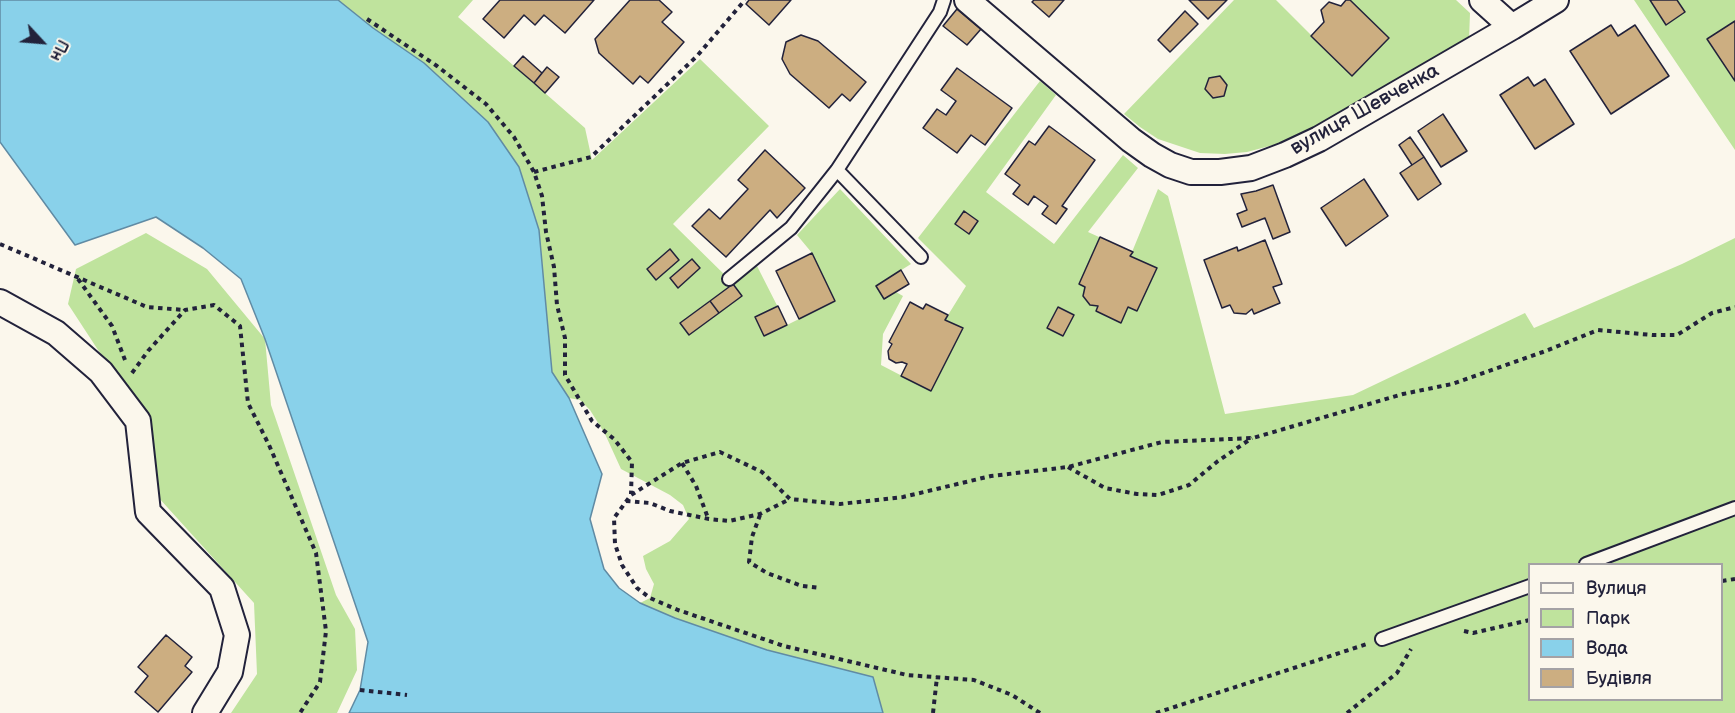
<!DOCTYPE html>
<html>
<head>
<meta charset="utf-8">
<style>
	body { margin:0 }
	#map { position:relative; width:1735px; height:713px; overflow:hidden; background:#fbf7ec; font-family:"Balsamiq Sans",sans-serif }
	canvas { display:block }
	.legend { position:absolute; left:1528px; top:563px; width:195px; height:138px; box-sizing:border-box; background:#fbf7ec; border:2px solid #a4a2a5; margin:0; padding:8px 10px; list-style:none; font-size:18px; color:#22223b }
	.legend li { display:flex; align-items:center; gap:12px; height:30px }
	.legend b { width:30px; border:2px solid #a4a2a5 }
	.north { position:absolute; left:12px; top:12px; width:60px; height:60px; -webkit-text-stroke:4px #fbf7ec; paint-order:stroke; rotate:116deg; font-size:16px; font-weight:700; line-height:24px; text-align:center; color:#22223b }
	.north::after { content:''; display:block; margin:auto; width:21px; height:27px; background:#22223b; clip-path:polygon(50% 0,100% 100%,50% 72%,0 100%) }
</style>
</head>
<body>
<div id="map">
<canvas width="1735" height="713"></canvas>
<ul class="legend">
<li><b style="height:8px;background:#fbf7ec"></b>Вулиця</li>
<li><b style="height:16px;background:#bfe39d"></b>Парк</li>
<li><b style="height:16px;background:#89d1ea"></b>Вода</li>
<li><b style="height:16px;background:#ccae81"></b>Будівля</li>
</ul>
<div class="north">Пн</div>
</div>
<script>
const g = document.querySelector('canvas').getContext('2d');
g.lineJoin = 'round';
function paint(path, color) { g.fillStyle = color; g.fill(path, 'evenodd'); }
const shape = rows => new Path2D(rows.map(r => 'M' + r).join(''));
function stroke(path, color, width, dash) { g.strokeStyle = color; g.lineWidth = width; g.lineCap = dash ? 'butt' : 'round'; g.setLineDash(dash || []); g.stroke(path); }
function drawText(font, color, halo, rows, align = 'center') {
  g.font = font + ' "Balsamiq Sans",sans-serif'; g.lineWidth = 4.5; g.setLineDash([]); g.textBaseline = 'middle'; g.strokeStyle = halo; g.fillStyle = color; for (const [text, x, y, turn = 0] of rows) {
    g.save(); g.translate(x, y); g.rotate((+turn || 0) * Math.PI / 180); g.textAlign = isNaN(turn) ? turn : align; if (halo) g.strokeText(text, 0, 0); g.fillText(text, 0, 0); g.restore();
  }
}
const green = shape([
	[338,0,473,0,458,17,585,128,592,160,700,59,769,126,673,224,733,283,757,266,787,325,835,301,812,253,797,235,840,189,911,264,876,286,884,299,896,292,903,296,883,334,881,365,931,391,962,329,945,320,966,286,918,238,1040,81,1056,95,986,192,1054,244,1123,155,1138,168,1088,232,1132,252,1158,189,1168,196,1225,414,1353,395,1525,313,1534,328,1682,264,1735,238,1735,713,883,713,873,677,767,650,675,618,640,603,650,598,654,584,646,569,643,556,670,541,689,519,683,505,670,495,621,469,605,434,590,410,580,400,569,398,552,372,539,230,488,122,424,63,373,28],
	[1530,564,1722,564,1722,700,1530,700],
	[1234,0,1276,0,1352,76,1389,38,1350,0,1456,0,1470,13,1469,40,1370,99,1314,128,1277,144,1247,152,1225,154,1200,153,1158,139,1140,127,1124,114],
	[1634,0,1735,0,1735,150],
	[146,233,207,269,265,339,271,405,336,595,355,629,357,670,337,713,231,713,257,674,254,603,158,497,146,412,98,350,68,304,76,269]
]);
const water = shape([
	[0,0,338,0,373,28,424,63,488,122,519,167,539,230,552,372,569,398,602,474,590,519,604,569,619,588,640,603,675,618,767,650,873,677,883,713,349,713,360,690,368,642,265,339,241,279,203,248,156,217,75,245,0,142,0,0]
]);
const building = shape([
	[500,0,594,0,565,33,544,15,535,25,524,15,504,38,483,19,500,0],
	[630,0,659,0,672,12,662,22,684,42,648,83,640,76,633,84,599,53,595,39,630,0],
	[749,0,791,0,769,25,746,4,749,0],
	[1034,0,1064,0,1049,17,1032,2,1034,0],
	[1189,0,1227,0,1208,19,1189,0],
	[1346,0,1350,0,1389,38,1352,76,1311,36,1324,22,1321,10,1329,2,1341,6,1346,0],
	[1650,0,1677,0,1685,12,1666,25,1650,0],
	[957,9,981,29,967,45,943,26,957,9],
	[1185,11,1198,24,1170,52,1158,40,1185,11],
	[1735,21,1735,81,1707,39,1735,21],
	[1611,25,1618,36,1635,25,1669,76,1611,114,1570,51,1611,25],
	[801,35,818,41,866,82,850,101,842,94,829,108,790,74,782,59,786,42,801,35],
	[523,56,542,73,534,83,514,66,523,56],
	[547,67,559,77,545,93,534,83,547,67],
	[957,68,1012,108,985,145,971,135,957,153,923,128,937,109,946,115,956,101,941,90,957,68],
	[1220,76,1227,85,1224,96,1213,98,1205,89,1209,78,1220,76],
	[1528,77,1534,86,1545,79,1574,124,1535,149,1500,95,1528,77],
	[1443,114,1467,151,1441,167,1418,131,1443,114],
	[1049,126,1095,160,1062,206,1067,209,1056,224,1042,214,1048,206,1034,196,1028,205,1013,194,1020,185,1005,174,1029,141,1035,145,1049,126],
	[1410,137,1424,157,1412,165,1399,145,1410,137],
	[765,150,805,188,777,218,770,210,726,257,692,226,709,209,720,219,748,189,738,180,765,150],
	[1424,157,1441,184,1418,200,1400,173,1424,157],
	[1364,179,1388,216,1346,246,1321,208,1364,179],
	[1273,185,1290,232,1273,239,1265,218,1242,227,1237,214,1247,210,1241,194,1256,191,1273,185],
	[964,211,978,221,969,234,955,224,964,211],
	[1100,237,1133,252,1130,256,1157,268,1137,311,1128,307,1121,323,1096,311,1098,306,1090,305,1083,296,1085,287,1079,284,1100,237],
	[1265,240,1282,284,1273,287,1280,303,1254,314,1252,309,1246,314,1234,313,1230,305,1222,308,1204,260,1237,247,1238,251,1265,240],
	[670,249,679,260,656,280,647,269,670,249],
	[812,253,835,301,799,319,776,271,812,253],
	[692,259,700,268,678,288,670,278,692,259],
	[901,270,909,284,884,299,876,286,901,270],
	[733,284,742,296,719,313,710,301,733,284],
	[710,301,719,313,689,335,680,323,710,301],
	[910,302,923,309,926,304,948,315,945,320,963,328,931,391,901,376,907,364,902,362,896,363,889,359,888,351,892,344,889,342,910,302],
	[778,306,787,325,764,336,755,317,778,306],
	[1058,307,1074,315,1063,336,1047,328,1058,307],
	[166,635,192,657,185,666,192,672,158,712,135,692,148,676,138,667,166,635]
]);
const path = shape([
	[367,19,437,66,486,104,514,137,534,172,542,196,546,232,554,267,557,305,565,338,565,375,592,421,614,439,632,462,631,494],
	[534,172,591,157,697,56,745,0],
	[0,244,147,307,184,310],
	[78,279,112,326,125,360],
	[132,373,148,351,185,310,214,305,240,326,248,403,269,445,316,553,326,631,320,682,300,713],
	[682,463,696,486,708,518],
	[1068,467,1105,488,1137,494,1158,495,1189,485,1218,461,1252,438],
	[626,501,650,503,670,511,709,519,729,521,760,514,790,499],
	[760,515,752,537,749,562,767,573,802,586,820,588],
	[1722,581,1735,579],
	[1464,631,1473,633,1530,620],
	[360,690,407,695],
	[933,713,937,677],
	[1040,713,1012,695,974,680,907,675,784,646,678,610,650,598,637,588,622,565,615,544,614,518,631,495,682,463,720,452,762,472,790,499,840,504,903,497,991,476,1068,467,1162,442,1253,438,1403,394,1452,384,1543,352,1598,330,1652,335,1677,335,1712,313,1735,307],
	[1156,713,1367,644],
	[1347,713,1397,673,1411,649]
]);
const service = shape([
	[837,170,921,257],
	[729,279,791,228,837,170,940,12,944,0],
	[1586,564,1735,508],
	[1382,639,1530,586]
]);
const minor = shape([
	[967,0,1131,140,1152,155,1170,165,1191,172,1220,172,1251,168,1285,155,1319,139,1512,27,1556,0],
	[1482,0,1512,27],
	[0,302,56,333,101,372,138,421,148,512,222,588,237,635,230,672,205,713]
]);
const streetNames = [
	["вулиця Шевченка",1365,110,-29]
];
paint(green, '#bfe39d');
paint(water, '#89d1ea');
stroke(water, '#608ba4', 1.5);
paint(building, '#ccae81');
stroke(building, '#22223b', 1.5);
stroke(service, '#22223b', 16);
stroke(minor, '#22223b', 28);
stroke(path, '#22223b', 4, [4.5, 4.5]);
stroke(service, '#fbf7ec', 12);
stroke(minor, '#fbf7ec', 24);
drawText('20px', '#22223b', '#fbf7ec', streetNames);
</script>
</body>
</html>
